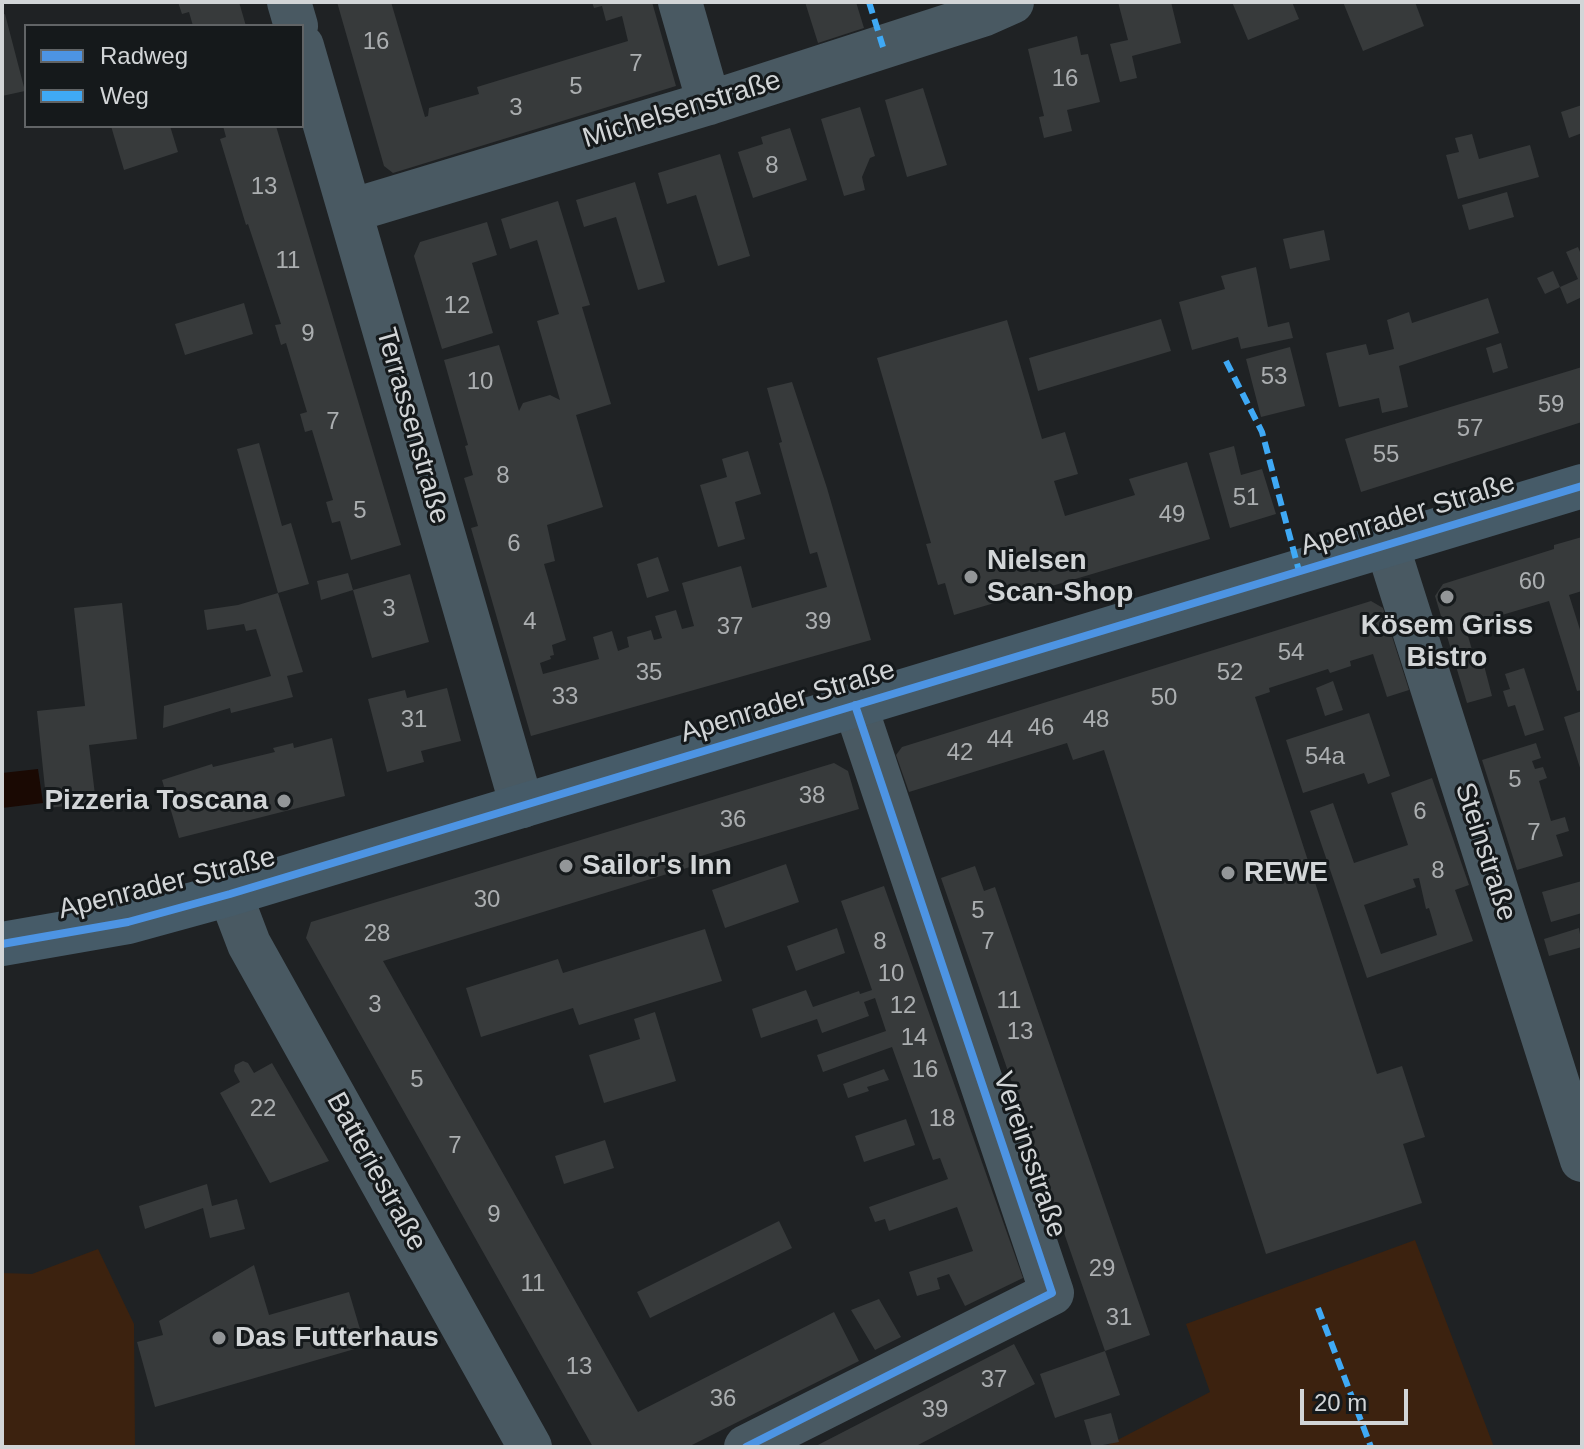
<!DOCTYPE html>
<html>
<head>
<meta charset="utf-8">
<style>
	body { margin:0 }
	#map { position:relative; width:1584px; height:1449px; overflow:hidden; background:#1f2224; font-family:Arial,sans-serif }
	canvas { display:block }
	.frame { position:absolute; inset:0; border:4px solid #d2d5d7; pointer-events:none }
	.legend { position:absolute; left:24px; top:24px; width:280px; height:104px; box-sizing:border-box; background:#15191b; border:2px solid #616466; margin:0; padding:10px 14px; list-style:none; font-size:24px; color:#d2d5d7 }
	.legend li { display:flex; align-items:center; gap:16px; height:40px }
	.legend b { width:40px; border:2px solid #616466 }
	.scale { position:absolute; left:1300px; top:1389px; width:108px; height:36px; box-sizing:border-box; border:4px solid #d2d5d7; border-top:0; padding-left:10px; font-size:24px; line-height:28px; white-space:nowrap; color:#d2d5d7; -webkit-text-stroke:6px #15191b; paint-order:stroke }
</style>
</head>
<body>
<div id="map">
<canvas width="1584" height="1449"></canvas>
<div class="frame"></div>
<ul class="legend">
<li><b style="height:10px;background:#4d94e3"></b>Radweg</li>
<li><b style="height:10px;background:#3fa9f5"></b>Weg</li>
</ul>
<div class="scale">20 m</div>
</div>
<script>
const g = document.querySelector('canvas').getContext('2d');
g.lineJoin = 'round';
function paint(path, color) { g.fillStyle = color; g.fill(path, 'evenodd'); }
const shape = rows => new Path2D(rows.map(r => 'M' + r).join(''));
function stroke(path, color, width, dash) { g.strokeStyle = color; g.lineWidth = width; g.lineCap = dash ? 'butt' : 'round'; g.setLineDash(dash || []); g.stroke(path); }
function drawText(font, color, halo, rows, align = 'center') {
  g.font = font + ' Arial,sans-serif'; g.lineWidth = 6; g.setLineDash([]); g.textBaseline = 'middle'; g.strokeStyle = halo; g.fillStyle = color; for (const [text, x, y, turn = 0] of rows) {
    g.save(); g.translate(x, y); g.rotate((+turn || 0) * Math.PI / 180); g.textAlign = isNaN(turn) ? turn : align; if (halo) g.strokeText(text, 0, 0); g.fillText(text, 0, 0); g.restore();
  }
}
const green = shape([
	[1415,1240,1494,1447,1104,1447,1210,1392,1186,1324],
	[98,1249,134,1324,135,1447,2,1447,2,1273,32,1274]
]);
const water = shape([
	[38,769,43,803,2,808,2,773]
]);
const building = shape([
	[178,2,239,2,246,26,193,26,189,12,182,14],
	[337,2,391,2,425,117,428,116,429,108,479,94,477,87,628,41,622,16,606,21,602,6,594,8,592,2,652,2,676,86,393,173,384,166],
	[805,2,856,2,864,28,818,43],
	[1118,2,1171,2,1181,43,1132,56,1137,78,1120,82,1110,44,1128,40],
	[1232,2,1292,2,1299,19,1248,40],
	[1343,2,1415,2,1424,26,1363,51],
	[5,14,25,91,2,96,2,15],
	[1077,36,1081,55,1088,54,1100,102,1067,110,1072,131,1044,138,1039,117,1044,116,1028,49],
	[923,88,947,165,907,177,885,100],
	[1582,105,1582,133,1569,138,1561,112],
	[860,107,875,156,870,158,862,177,865,190,844,196,821,119],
	[111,126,170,126,178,152,124,170],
	[223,126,276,126,401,545,351,560,340,521,332,523,326,502,333,500,312,430,305,432,300,414,307,412,286,343,281,345,275,325,281,324,248,224,246,225,220,139,226,137],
	[790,128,807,180,753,198,738,152,763,144,761,137],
	[1472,134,1479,159,1530,145,1539,177,1458,199,1446,155,1459,152,1455,138],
	[720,154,750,256,718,266,696,195,667,204,658,173],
	[635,182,665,282,638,290,616,217,584,227,576,200],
	[1507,192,1514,217,1469,230,1462,205],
	[558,201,590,305,582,307,611,404,576,415,603,507,547,525,555,561,544,564,566,640,552,645,554,655,550,656,551,659,540,663,543,674,599,659,593,637,612,631,618,651,629,647,627,637,651,630,654,640,662,638,655,616,676,610,682,629,694,626,682,583,741,566,752,608,827,587,817,552,810,554,779,443,782,442,767,388,792,382,827,488,871,640,531,736,471,528,478,526,464,478,473,475,465,446,468,445,444,360,499,345,519,411,523,403,550,395,560,400,537,321,559,314,537,240,510,249,501,219],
	[487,222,497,255,472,263,493,333,442,349,414,256,420,242],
	[1324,230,1330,260,1290,269,1283,239],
	[1578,247,1582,257,1582,297,1567,304,1560,287,1578,279,1566,252],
	[1256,267,1268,327,1289,322,1293,338,1241,349,1238,337,1192,350,1179,302,1225,289,1221,276],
	[1553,271,1560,287,1545,294,1537,278],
	[1488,298,1499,333,1399,366,1408,407,1382,413,1379,398,1339,407,1326,353,1366,344,1369,355,1394,349,1387,320,1409,312,1412,323],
	[244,303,253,334,185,355,175,324],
	[1161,319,1171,351,1038,391,1029,358],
	[1007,320,1042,439,1065,432,1078,474,1054,481,1065,516,1135,495,1129,479,1187,462,1210,539,954,615,945,583,938,585,926,544,931,543,877,358],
	[1501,343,1508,368,1493,373,1486,348],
	[1290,347,1305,406,1261,417,1246,359],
	[1582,367,1582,422,1361,492,1345,439],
	[259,443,282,526,291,523,309,584,278,593,303,672,287,676,293,697,231,713,230,708,163,728,164,706,271,676,256,629,246,631,244,624,207,630,204,610,238,605,278,593,237,449],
	[1234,446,1241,475,1262,469,1276,514,1230,528,1209,453],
	[748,451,761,494,735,502,745,539,718,547,700,485,727,477,722,459],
	[1582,537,1582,591,1569,595,1582,636,1582,690,1577,691,1549,601,1465,626,1473,653,1480,650,1492,696,1467,703,1435,596,1443,584,1554,549,1554,545],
	[658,557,669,591,647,598,637,564],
	[348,573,353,590,321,600,317,581],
	[410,574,429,642,372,658,353,590],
	[1371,601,1383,608,1409,690,1387,697,1373,654,1350,661,1351,666,1330,673,1328,669,1269,688,1270,692,1255,697,1377,1074,1402,1066,1425,1137,1403,1144,1422,1203,1266,1254,1104,750,1073,760,1067,743,909,792,896,755,902,747],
	[122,603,137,739,89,745,96,803,47,808,37,711,85,706,74,608],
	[1524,668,1544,730,1525,736,1515,705,1508,707,1503,691,1510,689,1505,674],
	[1333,681,1343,710,1325,716,1316,688],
	[447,688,461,741,421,751,424,762,387,772,368,699,405,690,407,698],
	[1582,711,1582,771,1581,771,1564,717],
	[1369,713,1390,776,1368,784,1364,773,1303,793,1286,740],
	[332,738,345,796,179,838,162,780,212,764,213,767,275,752,273,748,293,743,294,748],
	[1536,743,1541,758,1532,761,1535,769,1543,767,1547,778,1539,781,1551,821,1565,817,1569,831,1556,835,1563,856,1517,870,1482,760],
	[834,763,848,771,859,809,701,856,703,863,383,961,638,1412,834,1312,859,1361,688,1447,593,1447,306,938,311,922],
	[1432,778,1469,885,1455,890,1473,941,1367,978,1310,811,1333,803,1354,863,1408,845,1391,793],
	[1419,878,1426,909,1429,908,1437,935,1381,954,1364,905,1416,887,1413,879],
	[786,864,799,902,725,928,712,890],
	[975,866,984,891,995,887,1150,1335,1105,1351,941,878],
	[1582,881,1582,913,1551,922,1542,892],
	[884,886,1023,1278,965,1306,949,1274,937,1278,940,1289,917,1296,909,1272,973,1251,957,1207,889,1231,885,1219,875,1222,869,1207,948,1179,940,1158,933,1160,892,1047,823,1072,817,1055,886,1031,875,998,864,1002,869,1016,822,1033,817,1019,761,1038,752,1009,806,990,813,1007,859,991,860,994,872,990,841,901],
	[837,928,845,953,796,971,787,946],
	[1579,928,1582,947,1549,956,1544,939],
	[705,929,722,981,579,1025,573,1008,481,1037,466,988,558,959,563,973],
	[655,1012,676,1081,604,1103,589,1055,640,1039,634,1019],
	[243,1061,248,1063,254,1073,272,1063,329,1161,270,1183,220,1093,240,1082,234,1071,235,1065],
	[884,1069,889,1080,867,1087,869,1091,848,1098,843,1084],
	[906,1119,915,1145,864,1162,855,1136],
	[605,1140,614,1168,564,1184,555,1156],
	[207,1184,212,1206,237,1199,245,1229,210,1238,203,1208,145,1229,139,1206],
	[779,1221,792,1248,650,1318,637,1292],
	[254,1265,269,1315,349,1292,365,1346,155,1407,137,1342,163,1335,159,1321],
	[879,1299,901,1337,875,1350,851,1310],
	[1014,1344,1035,1384,918,1445,914,1447,814,1447],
	[1105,1351,1120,1395,1055,1418,1040,1374],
	[1111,1413,1119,1442,1092,1447,1084,1420]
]);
const minor = shape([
	[289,2,296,26],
	[680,2,709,103],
	[302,46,522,806],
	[350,211,709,103,985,14,1012,2],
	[1387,545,1582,1160],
	[230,894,249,944,530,1447],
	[746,1447,1052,1293,855,705]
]);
const major = shape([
	[2,944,128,922,230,894,1582,486]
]);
const quiet = shape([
	[869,2,883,47],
	[1226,361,1262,432,1299,571],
	[1318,1308,1371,1447]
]);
const cycleway = shape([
	[2,944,128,922,230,894,1582,486],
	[746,1447,1052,1293,855,705]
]);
const markers = [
	[971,577,8,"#939698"],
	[1447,597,8,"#939698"],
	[284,801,8,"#939698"],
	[566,866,8,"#939698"],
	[1228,873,8,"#939698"],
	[219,1338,8,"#939698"]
];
const numberNames = [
	["16",376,42],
	["7",636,64],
	["16",1065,79],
	["5",576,87],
	["3",516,108],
	["8",772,166],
	["13",264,187],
	["11",288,261],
	["12",457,306],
	["9",308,334],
	["53",1274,377],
	["10",480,382],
	["59",1551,405],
	["7",333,422],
	["57",1470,429],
	["55",1386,455],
	["8",503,476],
	["51",1246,498],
	["5",360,511],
	["49",1172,515],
	["6",514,544],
	["60",1532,582],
	["3",389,609],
	["4",530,622],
	["39",818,622],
	["37",730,627],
	["54",1291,653],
	["35",649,673],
	["52",1230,673],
	["33",565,697],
	["50",1164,698],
	["31",414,720],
	["48",1096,720],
	["46",1041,728],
	["44",1000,740],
	["42",960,753],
	["54a",1325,757],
	["5",1515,780],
	["38",812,796],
	["6",1420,812],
	["36",733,820],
	["7",1534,833],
	["8",1438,871],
	["30",487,900],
	["5",978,911],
	["28",377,934],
	["8",880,942],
	["7",988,942],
	["10",891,974],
	["11",1009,1001],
	["3",375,1005],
	["12",903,1006],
	["13",1020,1032],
	["14",914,1038],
	["16",925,1070],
	["5",417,1080],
	["22",263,1109],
	["18",942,1119],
	["7",455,1146],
	["9",494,1215],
	["29",1102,1269],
	["11",533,1284],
	["31",1119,1318],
	["13",579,1367],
	["37",994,1380],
	["36",723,1399],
	["39",935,1410]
];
const streetNames = [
	["Michelsenstraße",682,110,-17],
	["Terrassenstraße",412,426,74],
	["Apenrader Straße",1408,515,-17],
	["Apenrader Straße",788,702,-17],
	["Steinstraße",1485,852,72],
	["Apenrader Straße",167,884,-14],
	["Vereinsstraße",1029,1155,71],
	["Batteriestraße",376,1172,61]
];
const poiNames = [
	["Nielsen",987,561],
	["Scan-Shop",987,593],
	["Kösem Griss",1447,626,"center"],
	["Bistro",1447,658,"center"],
	["Pizzeria Toscana",268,801,"right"],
	["Sailor's Inn",582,866],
	["REWE",1244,873],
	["Das Futterhaus",235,1338]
];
paint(green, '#3c220f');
paint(water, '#1a0903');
paint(building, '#373a3b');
stroke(minor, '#495962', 44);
stroke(major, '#465b68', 44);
stroke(quiet, '#3fa9f5', 6, [12, 6]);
stroke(cycleway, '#4d94e3', 8);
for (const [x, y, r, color] of markers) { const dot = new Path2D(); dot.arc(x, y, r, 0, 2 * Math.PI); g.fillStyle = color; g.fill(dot); stroke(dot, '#15191b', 3); }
drawText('24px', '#abaeb0', null, numberNames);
drawText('28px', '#d2d5d7', '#15191b', streetNames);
drawText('bold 28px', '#d2d5d7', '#15191b', poiNames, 'left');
</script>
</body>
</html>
